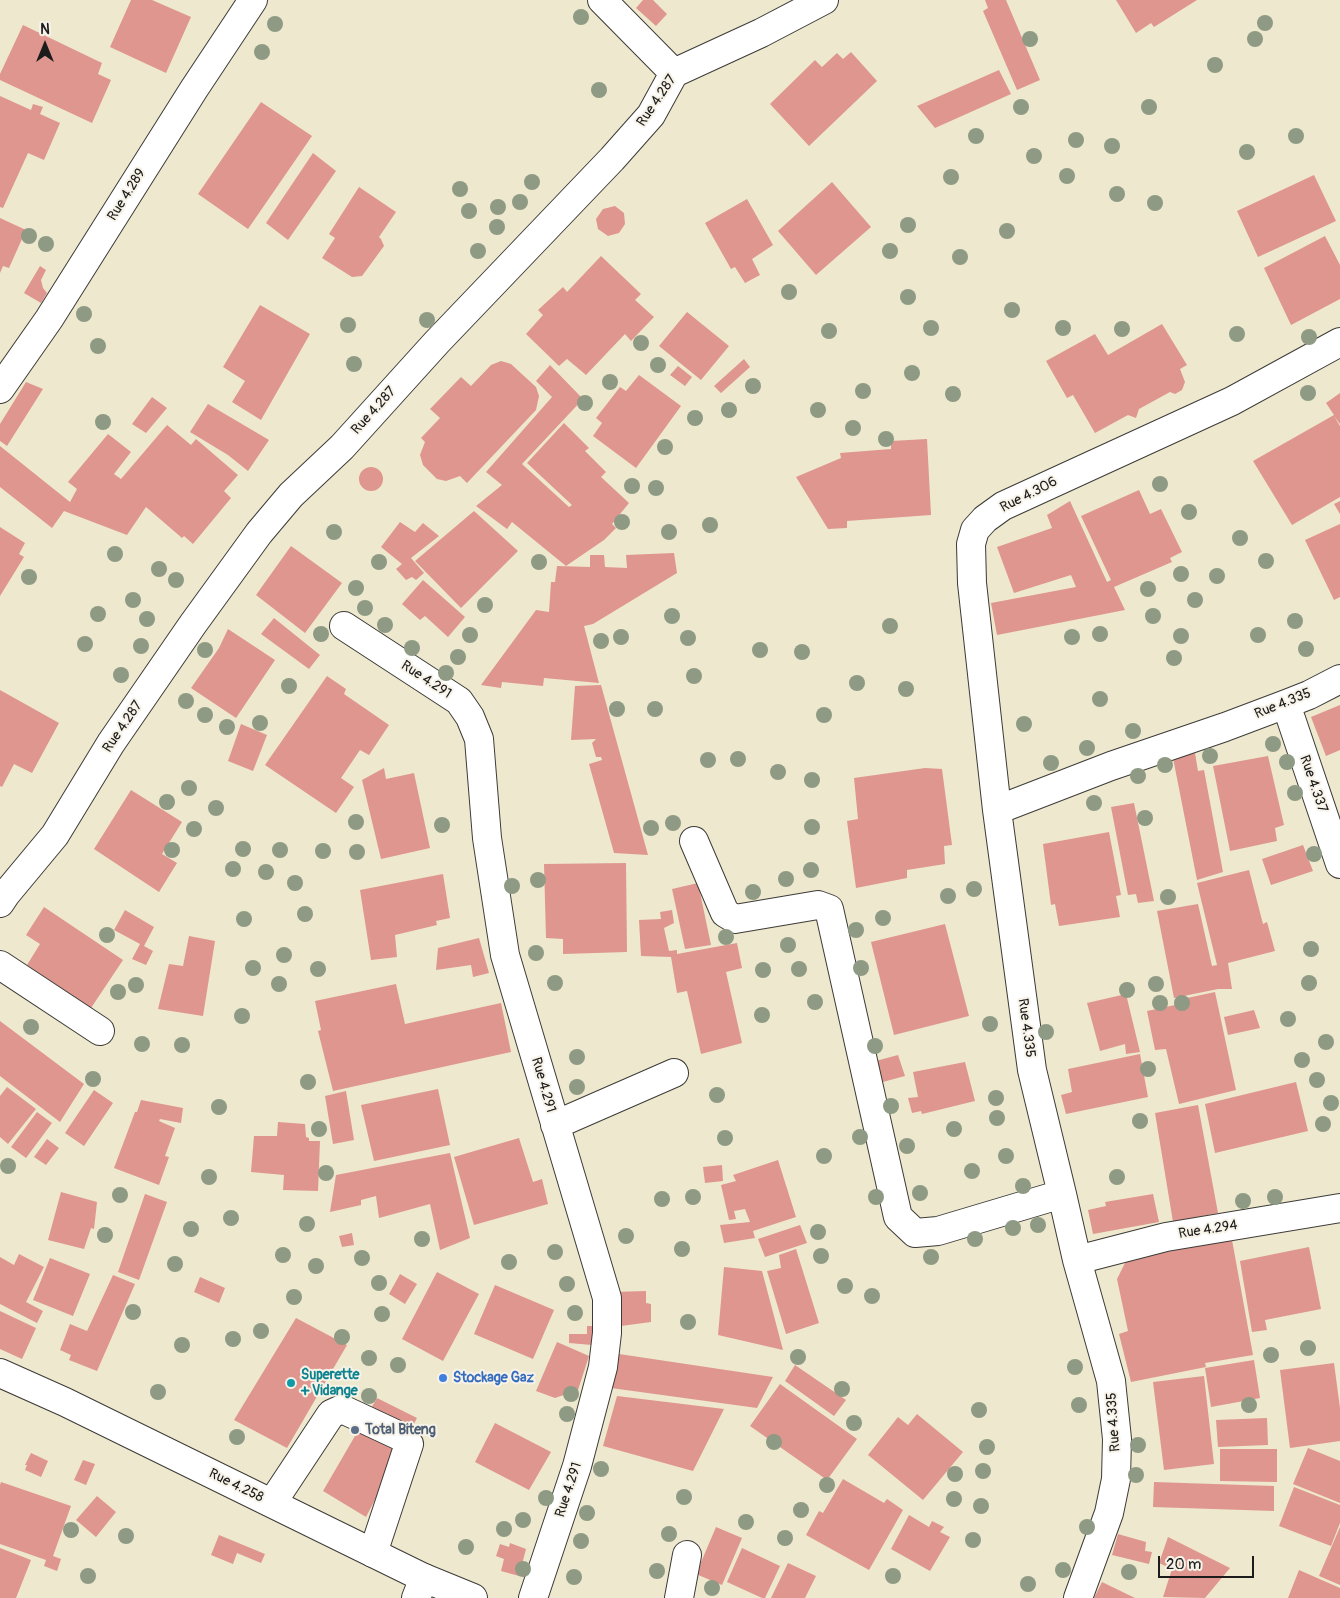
<!DOCTYPE html>
<html>
<head>
<meta charset="utf-8">
<style>
	body { margin:0 }
	#map { position:relative; width:1340px; height:1598px; overflow:hidden; background:#eee8cf; font-family:Pangolin,sans-serif }
	canvas { display:block }
	.north { position:absolute; left:20px; top:20px; width:50px; height:50px; -webkit-text-stroke:4px #f7f3e8; paint-order:stroke; rotate:0deg; font-size:14px; font-weight:700; line-height:20px; text-align:center; color:#1c1c1c }
	.north::after { content:''; display:block; margin:auto; width:18px; height:22px; background:#1c1c1c; clip-path:polygon(50% 0,100% 100%,50% 72%,0 100%) }
	.scale { position:absolute; left:1158px; top:1556px; width:96px; height:22px; box-sizing:border-box; border:2px solid #1c1c1c; border-top:0; padding-left:6px; font-size:15px; line-height:18px; white-space:nowrap; color:#1c1c1c; -webkit-text-stroke:4px #f7f3e8; paint-order:stroke }
</style>
</head>
<body>
<div id="map">
<canvas width="1340" height="1598"></canvas>
<div class="north">N</div>
<div class="scale">20 m</div>
</div>
<script>
const g = document.querySelector('canvas').getContext('2d');
g.lineJoin = 'round';
function paint(path, color) { g.fillStyle = color; g.fill(path, 'evenodd'); }
const shape = rows => new Path2D(rows.map(r => 'M' + r).join(''));
function stroke(path, color, width, dash) { g.strokeStyle = color; g.lineWidth = width; g.lineCap = dash ? 'butt' : 'round'; g.setLineDash(dash || []); g.stroke(path); }
function drawText(font, color, halo, rows, align = 'center') {
  g.font = font + ' Pangolin,sans-serif'; g.lineWidth = 4; g.setLineDash([]); g.textBaseline = 'middle'; g.strokeStyle = halo; g.fillStyle = color; for (const [text, x, y, turn = 0] of rows) {
    g.save(); g.translate(x, y); g.rotate((+turn || 0) * Math.PI / 180); g.textAlign = isNaN(turn) ? turn : align; if (halo) g.strokeText(text, 0, 0); g.fillText(text, 0, 0); g.restore();
  }
}
const building = shape([
	[131,0,152,0,191,17,166,73,110,47],
	[643,0,653,0,667,14,656,26,636,8],
	[985,0,1006,0,1040,80,1017,90,983,11,988,8],
	[1116,0,1197,0,1154,27,1151,23,1136,33],
	[23,25,102,63,98,74,111,80,92,123,0,80,0,74],
	[851,52,877,81,809,146,770,104,815,60,822,67,837,53,843,59],
	[999,70,1011,94,935,128,917,106],
	[0,96,31,110,33,104,43,107,40,114,60,123,44,160,28,153,3,208,0,207],
	[261,102,312,136,248,229,198,194],
	[313,153,336,171,288,240,266,223],
	[1314,175,1336,221,1258,257,1237,211],
	[832,182,871,227,816,275,778,231],
	[359,187,396,212,379,237,381,239,384,246,362,276,352,277,322,258,335,238,329,234],
	[747,199,773,245,752,259,760,275,745,283,735,267,731,269,705,223],
	[615,206,624,213,625,224,619,233,608,236,598,229,596,219,603,209],
	[0,218,26,230,9,268,3,266,0,273],
	[1325,236,1340,265,1340,299,1291,325,1264,268],
	[601,256,641,294,635,300,654,317,631,341,625,334,586,375,567,359,559,366,526,334,543,315,538,310,563,287,567,292],
	[40,266,46,270,41,280,43,288,47,293,41,303,24,293],
	[260,305,310,334,261,420,232,402,245,381,223,367],
	[687,312,729,346,701,380,659,346],
	[1162,324,1187,365,1180,369,1185,382,1182,390,1175,394,1170,392,1139,409,1136,418,1128,415,1095,433,1073,395,1067,398,1046,361,1095,334,1108,355],
	[744,359,750,367,721,393,714,386],
	[501,361,511,364,536,387,539,396,536,410,467,483,460,476,446,481,437,479,423,465,420,455,425,442,421,438,440,418,430,409,461,377,471,386,491,365],
	[550,365,583,399,522,464,569,507,572,505,527,463,564,423,589,448,585,451,606,472,601,477,629,503,612,524,616,528,604,540,566,566,512,522,507,529,476,506,502,485,486,472,552,397,536,381],
	[678,366,692,377,685,386,670,375],
	[639,375,681,406,636,468,593,436,602,423,596,418,620,387,626,391],
	[26,382,43,389,7,446,0,441,0,424],
	[1340,393,1340,424,1334,416,1340,426,1340,497,1292,525,1253,461,1334,415,1326,403],
	[152,397,167,408,146,433,132,424],
	[208,404,269,440,248,471,228,455,190,432],
	[167,425,191,445,196,439,238,475,224,491,231,498,193,544,184,536,182,538,146,507,127,535,64,511,52,528,0,487,0,446,70,502,77,489,68,482,108,434,131,452,114,474,121,479],
	[927,439,931,515,847,521,847,528,828,529,796,477,841,458,840,453,891,449,891,441],
	'359 479a12 12 0 1 1 24 0a12 12 0 1 1-24 0Z',
	[1139,490,1150,514,1161,509,1182,552,1170,558,1172,562,1114,587,1125,610,997,635,991,603,1076,587,1071,575,1014,593,997,547,1052,528,1047,515,1070,501,1107,582,1111,580,1081,516],
	[1340,501,1340,514,1334,504],
	[474,511,518,551,461,608,415,561],
	[400,522,415,532,423,523,439,536,411,558,424,573,416,580,412,577,406,580,396,569,402,564,381,547],
	[1340,524,1340,597,1334,600,1305,540],
	[0,527,25,543,19,554,24,557,0,596],
	[291,546,342,583,305,633,256,595],
	[674,553,677,573,593,624,584,626,599,683,544,678,543,686,502,682,501,688,481,685,536,610,549,612,551,582,555,582,557,566,590,567,590,555,604,555,605,567,627,568,626,555],
	[423,580,465,617,448,637,425,616,420,620,402,604],
	[274,618,320,655,309,669,261,634],
	[228,629,275,660,236,718,191,688,219,648],
	[327,676,346,689,344,694,389,725,369,755,360,750,341,778,354,787,336,813,265,765],
	[601,685,648,855,614,853,589,764,602,760,601,757,596,757,592,743,596,739,571,740,575,686],
	[0,690,59,723,32,773,14,764,2,787,0,786],
	[1340,705,1340,750,1326,756,1311,717],
	[241,724,267,735,253,771,228,761],
	[1195,753,1198,771,1204,770,1223,872,1197,880,1173,758],
	[1268,756,1284,825,1275,828,1277,841,1230,851,1213,766],
	[384,768,386,779,414,773,430,848,381,859,362,780],
	[925,768,942,769,952,845,944,846,945,864,907,870,907,878,856,888,847,821,858,819,854,778],
	[131,790,182,822,162,854,177,863,159,892,94,849],
	[1134,803,1154,901,1138,903,1136,894,1128,895,1111,807],
	[1109,832,1121,895,1116,896,1120,917,1059,926,1055,904,1051,905,1043,844],
	[1303,845,1313,871,1271,885,1262,859],
	[626,863,627,952,563,954,563,939,546,938,544,864],
	[1249,870,1263,924,1267,922,1275,951,1228,963,1232,989,1218,989,1174,998,1157,911,1198,904,1212,966,1217,965,1197,883],
	[443,874,450,918,436,921,437,925,395,935,397,957,371,960,360,890],
	[698,883,711,945,685,949,672,889],
	[44,907,123,960,91,1008,27,965,40,944,26,935],
	[125,910,154,927,144,946,153,951,146,965,132,959,140,944,114,930],
	[672,910,674,923,664,928,669,951,677,950,677,954,737,943,742,968,726,972,742,1043,701,1054,687,991,677,993,671,957,641,956,639,920,661,919,660,912],
	[945,924,969,1016,894,1035,871,942],
	[189,936,215,941,203,1016,158,1009,169,964,183,966],
	[479,938,489,973,473,977,471,965,436,970,438,948],
	[396,984,405,1024,501,1003,511,1052,333,1091,318,1031,321,1030,315,1001],
	[1215,992,1236,1090,1179,1104,1166,1049,1155,1050,1147,1011,1189,1002,1187,998],
	[1126,994,1140,1052,1126,1054,1125,1044,1100,1051,1087,1003],
	[1254,1010,1260,1028,1228,1035,1224,1017],
	[0,1021,84,1084,60,1122,0,1076],
	[1140,1054,1148,1097,1066,1114,1061,1095,1072,1092,1068,1069],
	[898,1055,905,1076,879,1083,872,1062],
	[965,1062,975,1101,922,1114,921,1111,912,1113,908,1098,918,1097,913,1072],
	[1296,1082,1308,1131,1215,1153,1205,1104],
	[7,1087,36,1109,8,1144,0,1137,0,1096],
	[438,1089,450,1145,374,1161,361,1105],
	[94,1090,113,1103,84,1146,65,1133],
	[346,1091,354,1140,333,1144,325,1096],
	[141,1100,183,1108,181,1123,160,1119,159,1121,175,1128,165,1156,169,1157,159,1185,114,1168,135,1112,137,1112],
	[1198,1105,1218,1213,1173,1222,1155,1113],
	[37,1112,52,1123,26,1158,11,1147],
	[278,1122,305,1124,306,1137,309,1138,309,1141,320,1141,318,1191,283,1190,284,1175,251,1172,254,1136,277,1136],
	[519,1138,533,1182,542,1179,548,1204,474,1225,454,1157],
	[47,1139,59,1148,46,1165,34,1157],
	[450,1153,470,1238,440,1250,430,1204,379,1218,376,1196,361,1200,361,1205,330,1212,336,1175],
	[778,1160,796,1217,753,1231,755,1238,724,1243,720,1225,750,1222,745,1209,734,1211,736,1219,729,1220,721,1185,736,1181,733,1175],
	[722,1165,723,1181,705,1183,703,1167],
	[61,1192,97,1202,94,1229,91,1228,84,1249,48,1240],
	[145,1194,167,1202,139,1280,118,1272],
	[1153,1194,1159,1222,1093,1234,1088,1210,1106,1206,1105,1202],
	[800,1225,807,1243,765,1257,758,1239],
	[352,1233,354,1245,342,1247,339,1236],
	[1232,1240,1253,1355,1205,1363,1206,1367,1131,1382,1119,1334,1128,1331,1117,1279,1126,1261,1202,1244],
	[1309,1247,1321,1309,1265,1320,1267,1330,1252,1332,1240,1261],
	[796,1249,819,1323,786,1334,767,1271,781,1268,779,1255],
	[19,1254,44,1267,26,1302,43,1311,37,1323,0,1304,0,1257,14,1265],
	[50,1258,90,1274,73,1316,33,1300],
	[724,1267,762,1271,783,1350,718,1335],
	[437,1272,479,1294,443,1361,402,1339],
	[400,1274,417,1284,405,1304,389,1294],
	[113,1275,135,1284,97,1371,69,1360,71,1355,60,1350,70,1324,87,1331],
	[200,1277,225,1288,219,1303,194,1292],
	[495,1285,554,1310,533,1359,474,1334],
	[646,1291,646,1303,651,1304,651,1322,621,1326,613,1292],
	[0,1311,36,1328,22,1359,0,1349],
	[296,1318,347,1345,287,1448,234,1420],
	[587,1326,592,1326,592,1345,569,1343,569,1334,587,1334],
	[557,1342,589,1356,578,1390,555,1398,536,1391],
	[619,1354,773,1377,757,1408,611,1388],
	[1254,1360,1260,1398,1211,1407,1205,1368],
	[1334,1363,1340,1408,1340,1441,1290,1448,1280,1370],
	[795,1365,846,1400,834,1416,785,1381],
	[1204,1376,1214,1464,1164,1470,1153,1382],
	[780,1384,857,1439,827,1480,750,1426],
	[617,1396,724,1409,693,1471,603,1446],
	[377,1398,417,1418,366,1517,323,1491],
	[917,1414,963,1452,923,1500,868,1455,898,1417,908,1425],
	[1267,1418,1268,1445,1218,1447,1216,1420],
	[495,1423,551,1452,529,1490,475,1462],
	[1308,1448,1340,1461,1340,1503,1293,1484],
	[1220,1449,1277,1449,1277,1482,1220,1481],
	[31,1453,48,1461,41,1477,25,1470,27,1465,25,1465],
	[83,1460,95,1464,86,1485,74,1480],
	[843,1479,884,1503,887,1499,903,1510,869,1570,806,1535,819,1511,823,1513],
	[1,1482,71,1506,53,1556,61,1559,57,1571,44,1566,46,1560,0,1544,0,1485],
	[1154,1482,1274,1486,1274,1511,1153,1507],
	[1294,1487,1340,1505,1340,1523,1331,1546,1279,1526],
	[97,1496,116,1512,96,1537,76,1520],
	[909,1515,929,1527,932,1521,944,1527,940,1532,950,1537,930,1571,891,1549],
	[716,1527,742,1538,722,1585,696,1574],
	[1340,1527,1340,1585,1319,1576],
	[1118,1534,1146,1542,1145,1551,1152,1552,1149,1564,1112,1555],
	[219,1535,265,1554,261,1563,237,1553,233,1564,211,1555],
	[1168,1537,1230,1568,1205,1598,1163,1597,1172,1569,1159,1563],
	[510,1543,526,1549,519,1576,501,1571,504,1559,496,1556,500,1544,509,1547],
	[0,1548,31,1560,16,1598,0,1598],
	[742,1548,780,1566,765,1598,762,1598,727,1582],
	[788,1563,816,1576,805,1598,771,1598],
	[1299,1570,1340,1588,1340,1598,1288,1598],
	[1102,1582,1135,1598,1094,1598]
]);
const minor = shape([
	[602,0,674,73],
	[0,389,49,319,194,89,253,0],
	[344,626,459,701,470,717,479,739,487,838,505,955,607,1298,607,1333,603,1367,577,1466,533,1598],
	[1286,704,1340,864],
	[997,810,972,583,971,544,975,530,985,519,1003,506,1232,401,1340,342],
	[694,841,725,913,735,919,818,905,829,909,898,1217,915,1233,938,1231,1062,1194],
	[0,903,6,894,55,835,111,743,193,624,259,533,291,495,342,447,437,342,612,159,651,115,674,73,761,33,824,0],
	[0,965,100,1031],
	[555,1125,674,1073],
	[1077,1260,1166,1237,1340,1208],
	[272,1503,331,1414,342,1409,404,1438,409,1444,373,1553],
	[416,1598,424,1578],
	[679,1598,687,1555],
	[1078,1598,1109,1513,1116,1479,1117,1439,1111,1381,1077,1260,1062,1194,1032,1070,997,810,1111,766,1225,727,1286,704,1309,695,1340,679]
]);
const highway = shape([
	[0,1373,65,1402,424,1578,473,1598]
]);
const trees = [
	[581,17],
	[1265,23],
	[275,24],
	[1030,39],
	[1255,39],
	[262,52],
	[1215,65],
	[599,90],
	[1021,107],
	[1149,107],
	[976,136],
	[1296,136],
	[1076,140],
	[1112,146],
	[1247,152],
	[1034,156],
	[1067,176],
	[951,177],
	[532,182],
	[460,189],
	[1117,194],
	[520,202],
	[1155,203],
	[498,207],
	[469,211],
	[908,225],
	[497,227],
	[1007,231],
	[29,236],
	[46,244],
	[478,251],
	[890,251],
	[960,257],
	[789,292],
	[908,297],
	[1012,310],
	[84,314],
	[427,320],
	[348,325],
	[931,328],
	[1063,328],
	[1122,329],
	[829,331],
	[1237,334],
	[1309,337],
	[641,343],
	[98,346],
	[354,364],
	[658,365],
	[912,373],
	[610,382],
	[753,386],
	[863,391],
	[1308,393],
	[953,394],
	[585,403],
	[729,410],
	[818,410],
	[695,418],
	[103,422],
	[853,428],
	[886,439],
	[665,447],
	[1160,484],
	[632,486],
	[656,488],
	[1189,512],
	[622,522],
	[710,525],
	[334,532],
	[669,532],
	[1240,538],
	[115,554],
	[1266,561],
	[379,562],
	[539,562],
	[159,569],
	[1181,574],
	[1217,576],
	[29,577],
	[176,580],
	[356,588],
	[1148,589],
	[133,600],
	[1195,600],
	[485,605],
	[365,608],
	[98,614],
	[672,616],
	[1153,616],
	[147,619],
	[1295,621],
	[385,625],
	[890,626],
	[321,634],
	[1100,634],
	[470,635],
	[1258,635],
	[1181,636],
	[621,637],
	[1072,637],
	[688,638],
	[601,641],
	[85,644],
	[141,646],
	[412,648],
	[1306,649],
	[205,650],
	[760,650],
	[802,652],
	[458,657],
	[1174,658],
	[446,673],
	[121,675],
	[694,676],
	[857,683],
	[289,686],
	[906,689],
	[1100,699],
	[186,701],
	[617,709],
	[655,709],
	[205,715],
	[824,715],
	[260,723],
	[1024,724],
	[227,727],
	[1133,731],
	[1273,744],
	[1087,748],
	[1210,756],
	[738,759],
	[708,760],
	[1287,762],
	[1051,763],
	[1165,765],
	[778,772],
	[1138,776],
	[812,780],
	[189,788],
	[1295,793],
	[167,802],
	[1094,803],
	[216,808],
	[1145,818],
	[356,822],
	[673,823],
	[442,825],
	[812,827],
	[651,828],
	[194,829],
	[243,849],
	[172,850],
	[280,850],
	[323,851],
	[357,852],
	[1314,854],
	[233,869],
	[811,870],
	[266,872],
	[786,879],
	[538,880],
	[295,883],
	[512,886],
	[974,889],
	[753,892],
	[948,896],
	[1168,897],
	[305,914],
	[883,918],
	[244,919],
	[856,930],
	[107,935],
	[726,937],
	[788,945],
	[1311,949],
	[536,953],
	[284,955],
	[253,968],
	[861,968],
	[318,969],
	[799,969],
	[763,970],
	[555,983],
	[1309,983],
	[279,984],
	[1156,984],
	[136,985],
	[1127,990],
	[118,992],
	[815,1002],
	[1160,1003],
	[1182,1003],
	[762,1015],
	[242,1016],
	[1288,1019],
	[990,1024],
	[31,1027],
	[1046,1032],
	[1326,1042],
	[142,1044],
	[182,1045],
	[875,1046],
	[577,1057],
	[1302,1060],
	[1148,1069],
	[93,1079],
	[1317,1080],
	[308,1082],
	[577,1087],
	[717,1095],
	[996,1098],
	[1331,1103],
	[891,1106],
	[219,1107],
	[997,1118],
	[1140,1121],
	[1323,1124],
	[319,1129],
	[954,1129],
	[860,1137],
	[725,1138],
	[907,1146],
	[824,1156],
	[1006,1156],
	[8,1166],
	[972,1171],
	[326,1173],
	[209,1177],
	[1117,1177],
	[1023,1186],
	[920,1193],
	[120,1195],
	[693,1197],
	[876,1197],
	[1275,1197],
	[662,1199],
	[1243,1201],
	[231,1218],
	[307,1224],
	[1038,1225],
	[1013,1228],
	[191,1229],
	[818,1232],
	[105,1235],
	[626,1236],
	[422,1239],
	[975,1239],
	[682,1249],
	[555,1252],
	[283,1255],
	[821,1256],
	[931,1257],
	[362,1258],
	[509,1262],
	[175,1264],
	[316,1266],
	[379,1283],
	[567,1284],
	[845,1286],
	[872,1296],
	[294,1297],
	[133,1312],
	[575,1313],
	[382,1314],
	[688,1322],
	[261,1331],
	[342,1337],
	[233,1339],
	[182,1345],
	[1308,1348],
	[1271,1355],
	[798,1357],
	[369,1358],
	[398,1365],
	[1075,1367],
	[842,1389],
	[158,1392],
	[571,1394],
	[369,1396],
	[1079,1405],
	[1249,1405],
	[979,1410],
	[567,1414],
	[854,1423],
	[237,1437],
	[774,1442],
	[1138,1445],
	[987,1447],
	[601,1469],
	[983,1471],
	[955,1474],
	[1136,1475],
	[827,1485],
	[684,1497],
	[546,1498],
	[954,1499],
	[981,1506],
	[801,1510],
	[587,1513],
	[523,1520],
	[746,1522],
	[1087,1527],
	[504,1529],
	[71,1530],
	[669,1534],
	[126,1536],
	[785,1538],
	[973,1540],
	[581,1541],
	[466,1547],
	[523,1569],
	[1063,1570],
	[657,1571],
	[1129,1572],
	[88,1576],
	[893,1576],
	[574,1577],
	[1028,1584],
	[712,1588]
];
const markers = [
	[443,1378,5,"#3f7fe0"],
	[291,1383,5,"#0f9aa8"],
	[355,1430,5,"#5c6f8a"]
];
const streetNames = [
	["Rue 4.287",657,101,-56],
	["Rue 4.289",127,195,-58],
	["Rue 4.287",374,411,-48],
	["Rue 4.306",1029,495,-27],
	["Rue 4.291",426,680,33],
	["Rue 4.335",1283,704,-22],
	["Rue 4.287",123,727,-56],
	["Rue 4.337",1313,784,71],
	["Rue 4.335",1026,1028,82],
	["Rue 4.291",543,1085,74],
	["Rue 4.294",1208,1230,-9],
	["Rue 4.335",1114,1422,-94],
	["Rue 4.258",236,1486,26],
	["Rue 4.291",569,1490,-72]
];
const cultureNames = [
	["Superette",301,1375],
	["+ Vidange",301,1391]
];
const shopNames = [
	["Stockage Gaz",453,1378]
];
const serviceNames = [
	["Total Biteng",365,1430]
];
paint(building, '#df968e');
stroke(minor, '#3c3b37', 30);
stroke(highway, '#3c3b37', 30);
stroke(minor, '#fff', 28);
stroke(highway, '#fff', 28);
g.fillStyle = '#8e9a83';
for (const [x, y] of trees) { g.beginPath(); g.arc(x, y, 8, 0, 2 * Math.PI); g.fill(); }
for (const [x, y, r, color] of markers) { const dot = new Path2D(); dot.arc(x, y, r, 0, 2 * Math.PI); g.fillStyle = color; g.fill(dot); stroke(dot, '#f7f3e8', 2); }
drawText('14px', '#1c1c1c', '#f7f3e8', streetNames);
drawText('bold 14px', '#0d838f', '#f7f3e8', cultureNames, 'left');
drawText('bold 14px', '#366cbe', '#f7f3e8', shopNames, 'left');
drawText('bold 14px', '#4e5e75', '#f7f3e8', serviceNames, 'left');
</script>
</body>
</html>
